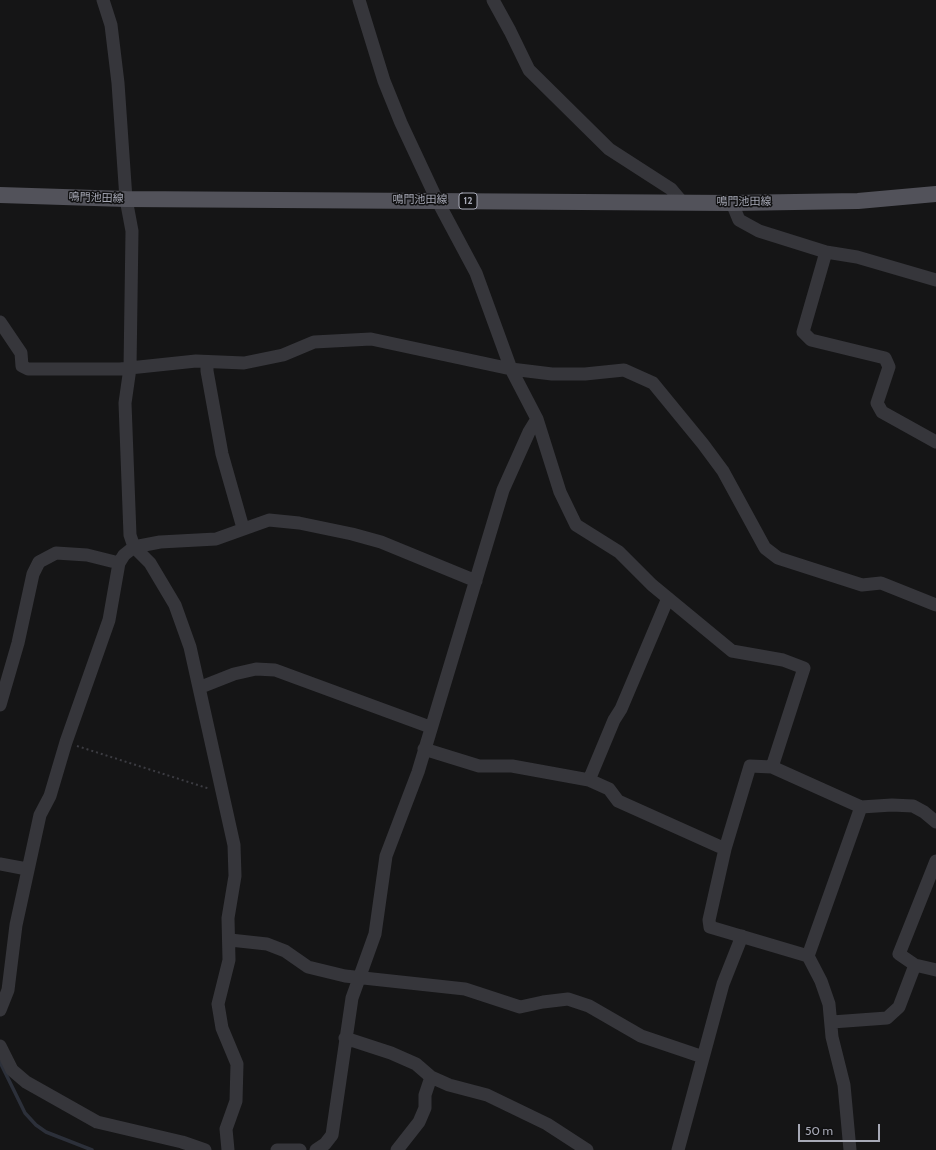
<!DOCTYPE html>
<html>
<head>
<meta charset="utf-8">
<style>
	body { margin:0 }
	#map { position:relative; width:936px; height:1150px; overflow:hidden; background:#151516; font-family:Cabin,sans-serif }
	canvas { display:block }
	.scale { position:absolute; left:798px; top:1124px; width:82px; height:18px; box-sizing:border-box; border:2px solid #a7a9b6; border-top:0; padding-left:5px; font-size:12px; line-height:14px; white-space:nowrap; color:#a7a9b6; -webkit-text-stroke:3px #101011; paint-order:stroke }
</style>
</head>
<body>
<div id="map">
<canvas width="936" height="1150"></canvas>
<div class="scale">50 m</div>
</div>
<script>
const g = document.querySelector('canvas').getContext('2d');
g.lineJoin = 'round';
const shape = rows => new Path2D(rows.map(r => 'M' + r).join(''));
function stroke(path, color, width, dash) { g.strokeStyle = color; g.lineWidth = width; g.lineCap = dash ? 'butt' : 'round'; g.setLineDash(dash || []); g.stroke(path); }
function drawText(font, color, halo, rows, align = 'center') {
  g.font = font + ' Cabin,"Noto Sans JP",sans-serif'; g.lineWidth = 3; g.setLineDash([]); g.textBaseline = 'middle'; g.strokeStyle = halo; g.fillStyle = color; for (const [text, x, y, turn = 0] of rows) {
    g.save(); g.translate(x, y); g.rotate((+turn || 0) * Math.PI / 180); g.textAlign = isNaN(turn) ? turn : align; if (halo) g.strokeText(text, 0, 0); g.fillText(text, 0, 0); g.restore();
  }
}
const stream = shape([
	[0,1062,25,1113,36,1125,46,1132,92,1150]
]);
const path = shape([
	[77,746,210,789]
]);
const minor = shape([
	[103,0,111,25,118,83,126,199,132,231,130,368,125,403,130,535,134,547,150,563,175,605,190,647,234,845,235,876,228,918,229,960,218,1004,222,1028,237,1064,236,1101,226,1129,228,1150],
	[359,0,384,81,401,123,437,200,476,273,511,369,537,419,560,492,576,525,619,552,652,585,732,651,783,660,804,668,772,767,750,766,725,849],
	[493,0,510,31,529,70,609,149,671,189,682,202],
	[732,203,739,220,759,231,826,252,857,257,936,280],
	[826,252,803,332,811,340,885,358,889,367,877,403,882,412,936,442],
	[0,322,21,353,22,366,28,369,120,369,196,361,244,363,283,355,314,342,371,339,511,369,552,374,585,374,624,370,653,383,703,444,723,471,765,548,778,558,862,585,881,583,936,605],
	[207,362,207,371,222,454,243,528],
	[201,687,234,674,256,669,275,670,430,727],
	[0,705,18,643,33,574,39,562,56,553,87,555,119,563],
	[424,749,479,766,512,766,589,780,609,789,618,801,725,849,709,920,710,927,808,956,821,981,829,1004,832,1037,844,1085,850,1150],
	[772,767,861,807,892,805,913,806,924,812,936,822],
	[589,780,614,720,621,709,668,598],
	[936,861,899,954,915,965,936,970],
	[0,864,27,869],
	[230,940,267,944,285,951,308,967,345,976,465,989,520,1007,543,1002,568,999,589,1006,641,1036,703,1057],
	[808,956,861,807],
	[0,1010,8,990,16,925,40,815,50,796,66,742,109,620,119,563,124,555,134,547,160,542,216,539,269,520,299,523,352,534,381,542,476,581],
	[832,1022,887,1018,899,1007,915,965],
	[345,1038,391,1053,416,1064,431,1077,449,1085,487,1095,547,1124,587,1150],
	[0,1046,12,1070,26,1082,97,1122,182,1142,205,1150],
	[277,1150,300,1150],
	[316,1150,325,1144,332,1135,352,998,375,934,386,856,418,772,503,490,529,432,537,419],
	[397,1150,419,1122,425,1108,425,1095,431,1077],
	[678,1150,723,984,742,936]
]);
const major = shape([
	[0,195,126,199,732,203,858,201,936,194]
]);
const shields = [
	[468,201,18]
];
const shieldNames = [
	["12",468,201]
];
const streetNames = [
	["鳴門池田線",96,198,2],
	["鳴門池田線",420,200],
	["鳴門池田線",744,202]
];
stroke(stream, '#2c303a', 3.5);
stroke(path, '#3c3c42', 2, [2, 3]);
stroke(minor, '#36363b', 13);
stroke(major, '#52525a', 16);
for (const [x, y, w] of shields) { const box = new Path2D(); box.roundRect(x - w / 2, y - 8, w, 16, 3); g.fillStyle = '#101011'; g.fill(box); stroke(box, '#a7a9b6', 1); }
drawText('bold 10px', '#a7a9b6', null, shieldNames);
drawText('11px', '#a7a9b6', '#101011', streetNames);
</script>
</body>
</html>
